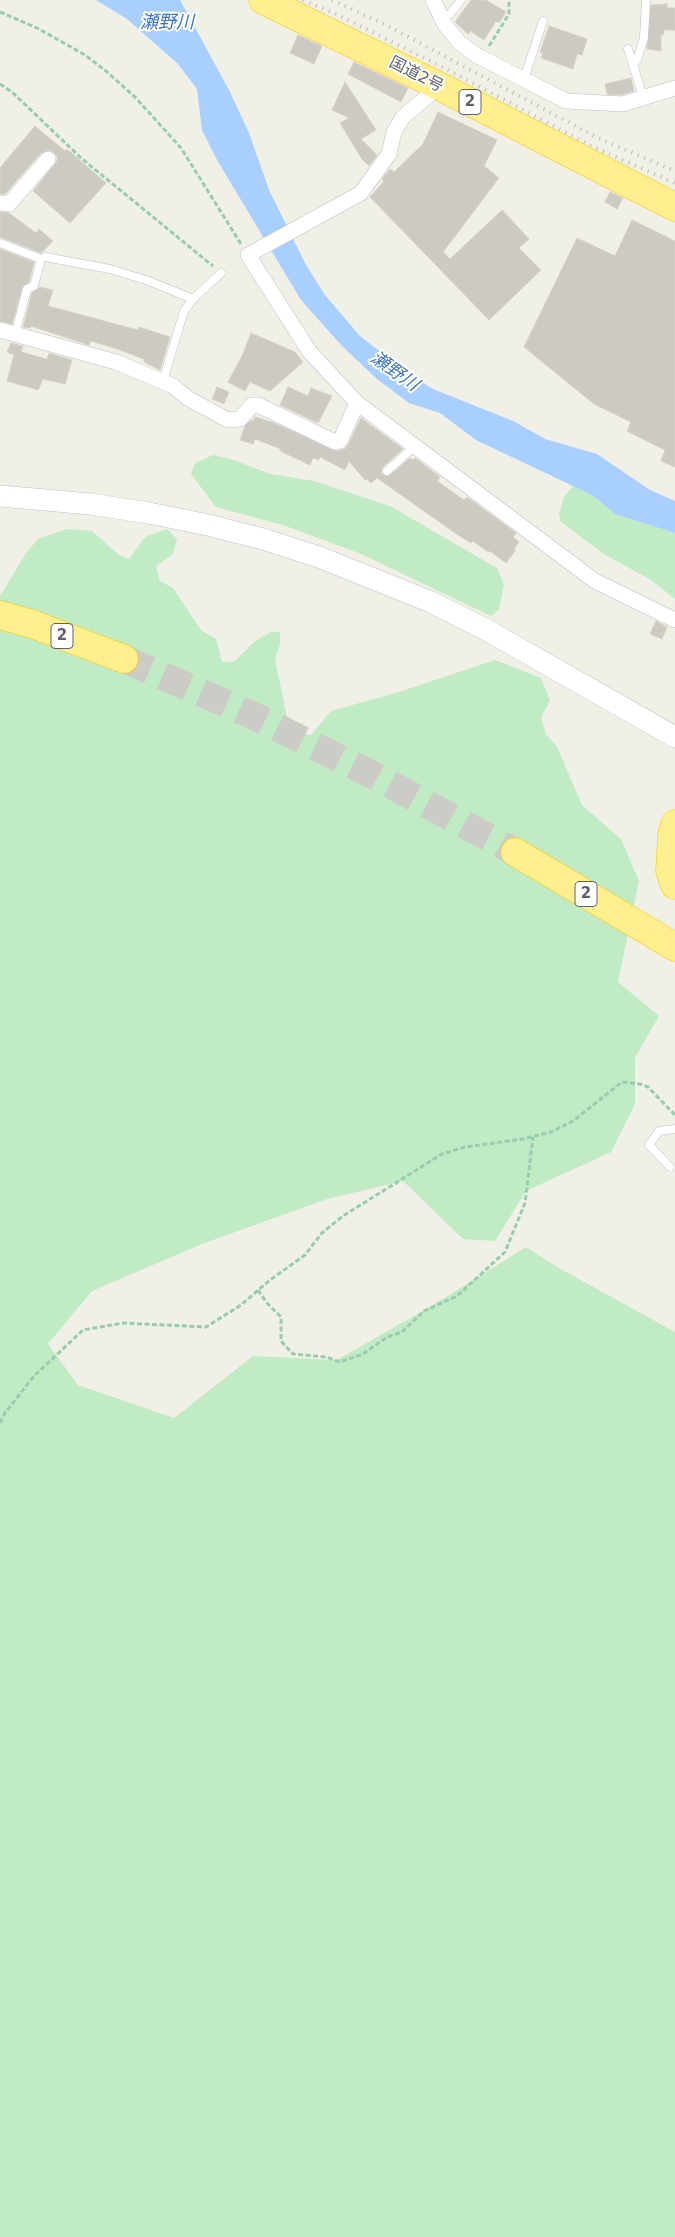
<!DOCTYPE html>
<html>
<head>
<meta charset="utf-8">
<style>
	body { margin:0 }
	canvas { display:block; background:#f1f0e6 }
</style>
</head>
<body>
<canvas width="675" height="2237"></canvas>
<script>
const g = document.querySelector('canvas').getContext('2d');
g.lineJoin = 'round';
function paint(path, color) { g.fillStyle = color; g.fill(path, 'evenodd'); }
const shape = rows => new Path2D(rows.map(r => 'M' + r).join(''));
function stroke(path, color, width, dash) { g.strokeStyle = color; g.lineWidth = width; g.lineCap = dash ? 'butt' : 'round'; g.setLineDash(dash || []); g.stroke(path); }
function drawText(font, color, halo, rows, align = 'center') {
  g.font = font + ' "DejaVu Sans","Noto Sans JP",sans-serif'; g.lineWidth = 4; g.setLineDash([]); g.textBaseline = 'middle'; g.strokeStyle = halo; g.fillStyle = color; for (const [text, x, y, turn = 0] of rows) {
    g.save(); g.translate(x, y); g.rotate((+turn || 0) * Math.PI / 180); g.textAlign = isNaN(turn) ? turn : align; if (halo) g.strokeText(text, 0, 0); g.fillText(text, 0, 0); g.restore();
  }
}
const green = shape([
	[213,455,234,460,270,474,314,481,390,506,497,568,504,585,499,610,491,616,361,554,283,525,216,507,191,474,195,463],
	[573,486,592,495,615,514,675,533,675,599,651,580,604,554,561,522,559,514,564,497],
	[67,529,92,531,119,555,129,559,145,537,167,529,177,539,173,554,156,566,160,581,173,588,201,630,216,639,222,662,234,662,255,641,271,632,280,632,280,644,275,659,290,732,311,735,331,711,399,692,495,660,541,678,550,700,541,718,546,734,557,747,582,805,621,839,639,881,618,982,659,1016,635,1058,635,1104,611,1152,526,1191,495,1241,463,1239,403,1181,327,1199,202,1244,92,1291,48,1344,78,1385,174,1418,253,1356,337,1360,433,1305,526,1247,559,1268,675,1332,675,2237,0,2237,0,596,26,553,38,539]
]);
const water = shape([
	[96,0,180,0,229,90,249,133,269,190,306,265,325,295,360,336,409,374,433,389,513,421,545,439,597,454,650,490,675,501,675,533,615,514,592,495,476,440,440,413,409,403,377,379,342,346,301,300,217,160,202,130,197,89,178,64,127,19]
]);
const building = shape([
	[471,0,486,0,506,12,499,23,496,21,484,40,470,31,468,34,455,22,471,0],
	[667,4,667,8,675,8,675,30,664,30,664,34,661,35,661,51,647,49,651,5,667,4],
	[549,26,587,39,582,55,577,54,573,69,541,58,543,53,540,52,549,26],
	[298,35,322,46,314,64,290,53,298,35],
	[354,62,408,88,401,102,348,74,354,62],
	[631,78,634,91,621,95,607,94,605,84,631,78],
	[345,82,376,130,361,139,377,155,369,166,362,159,340,123,349,118,332,110,345,82],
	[438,112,497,140,484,166,499,178,443,252,450,259,502,210,529,239,519,248,541,270,489,320,370,197,384,181,382,179,390,169,394,172,423,144,438,112],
	[35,126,65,151,67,149,106,183,70,223,33,191,57,161,57,156,50,150,41,153,5,194,0,194,0,168,35,126],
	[610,192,623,198,617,209,605,202,610,192],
	[0,212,9,213,36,233,39,229,53,241,41,253,0,237,0,212],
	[632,220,675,241,675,467,661,461,665,450,627,431,631,422,594,404,524,347,577,238,615,256,632,220],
	[0,249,34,262,29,282,22,288,12,324,0,321,0,249],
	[40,287,53,290,48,306,138,330,139,327,170,337,160,370,144,362,144,359,117,349,91,341,89,345,31,326,30,328,23,327,32,293,40,287],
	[251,333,295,352,303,362,270,391,250,382,245,391,228,382,243,354,251,333],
	[11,343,23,346,21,352,47,359,49,353,72,360,65,384,43,379,38,390,7,381,14,355,7,352,11,343],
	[217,387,229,392,224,404,212,399,217,387],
	[288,387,308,396,311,388,332,396,318,423,280,405,288,387],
	[255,417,272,422,336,451,345,449,348,445,361,418,403,449,383,467,381,472,383,475,390,475,410,458,413,460,415,458,440,477,437,481,464,500,467,497,516,533,513,537,519,542,514,549,516,550,506,563,490,551,488,552,473,541,471,543,458,535,377,478,371,483,367,479,365,480,349,461,345,470,320,457,319,460,313,458,310,465,280,451,281,449,255,439,253,444,240,440,245,426,251,420,253,421,255,417],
	[656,621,667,627,662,639,650,634,656,621]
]);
const highwayTunnel = shape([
	[124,659,252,715,375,776,515,852]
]);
const path = shape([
	[0,12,39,29,85,55,106,71,135,97,181,148,241,244],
	[489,46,509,14,509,0],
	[0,84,12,92,81,158,213,266],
	[258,1290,267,1303,281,1317,281,1341,293,1354,326,1357,340,1362,363,1354,387,1337,402,1332,424,1311,457,1296,505,1252,525,1203,533,1137],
	[0,1423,5,1413,34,1376,83,1330,123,1323,206,1327,241,1305,270,1280,305,1255,322,1233,343,1216,442,1154,465,1147,523,1139,551,1132,573,1121,622,1082,640,1084,648,1087,675,1115]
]);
const lane = shape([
	[442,18,450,14,461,0],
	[628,49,643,97],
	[633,65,637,60,644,38,646,0],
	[524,79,543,21],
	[0,243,41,259],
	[15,334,27,289,34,286,41,259,45,257,110,269,149,281,193,299],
	[163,381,184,311,193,299,221,273],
	[387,471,415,446],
	[670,1167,649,1145,659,1131,675,1129]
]);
const street = shape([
	[433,0,445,25,459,42,476,55,566,101,623,104,675,88],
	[435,84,429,95,403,117,394,132,389,154,361,193,248,255,309,351,357,403,595,581,675,620],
	[0,203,9,204,48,159],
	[0,330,116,362,173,386,189,399,228,420,240,419,252,405,258,405,335,442,340,441,357,403]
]);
const secondary = shape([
	[0,496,90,504,149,513,208,525,263,539,319,557,431,602,485,629,675,737]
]);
const highway = shape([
	[263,0,435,84,675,207],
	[0,615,32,624,124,659],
	[675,824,672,835,670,871,675,885],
	[515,852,675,947]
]);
const rail = shape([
	[303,0,336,14,448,70,593,147,675,183],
	[332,0,386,25,598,138,675,171]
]);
const shields = [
	[470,102,22],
	[62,636,22],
	[586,894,22]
];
const shieldNames = [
	["2",470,102],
	["2",62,636],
	["2",586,894]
];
const streetNames = [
	["国道2号",416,75,27]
];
const waterNames = [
	["瀬野川",167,23],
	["瀬野川",394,372,35]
];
paint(green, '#c1ebc5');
paint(water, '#a8cfff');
paint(building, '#cdcac3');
stroke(building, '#d7d3c4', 1);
stroke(highwayTunnel, '#ccccc6', 28, [28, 14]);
stroke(lane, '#bebfc6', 9);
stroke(street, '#bebfc6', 16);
stroke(secondary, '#bec1c8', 22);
stroke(highway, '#f7c600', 29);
stroke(path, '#98ccae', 3, [5, 2.5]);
stroke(lane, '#fff', 8);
stroke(street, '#fff', 15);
stroke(secondary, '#fff', 21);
stroke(highway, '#ffef8f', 28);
stroke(rail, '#b7b8b9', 4, [1, 6]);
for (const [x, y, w] of shields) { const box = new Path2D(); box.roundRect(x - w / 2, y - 12.5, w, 25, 4); g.fillStyle = '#fff'; g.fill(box); stroke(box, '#5d6168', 1); }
drawText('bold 15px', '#5d6168', null, shieldNames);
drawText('16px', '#5d6168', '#fff', streetNames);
drawText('italic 18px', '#3d74d0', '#fff', waterNames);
</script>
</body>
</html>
